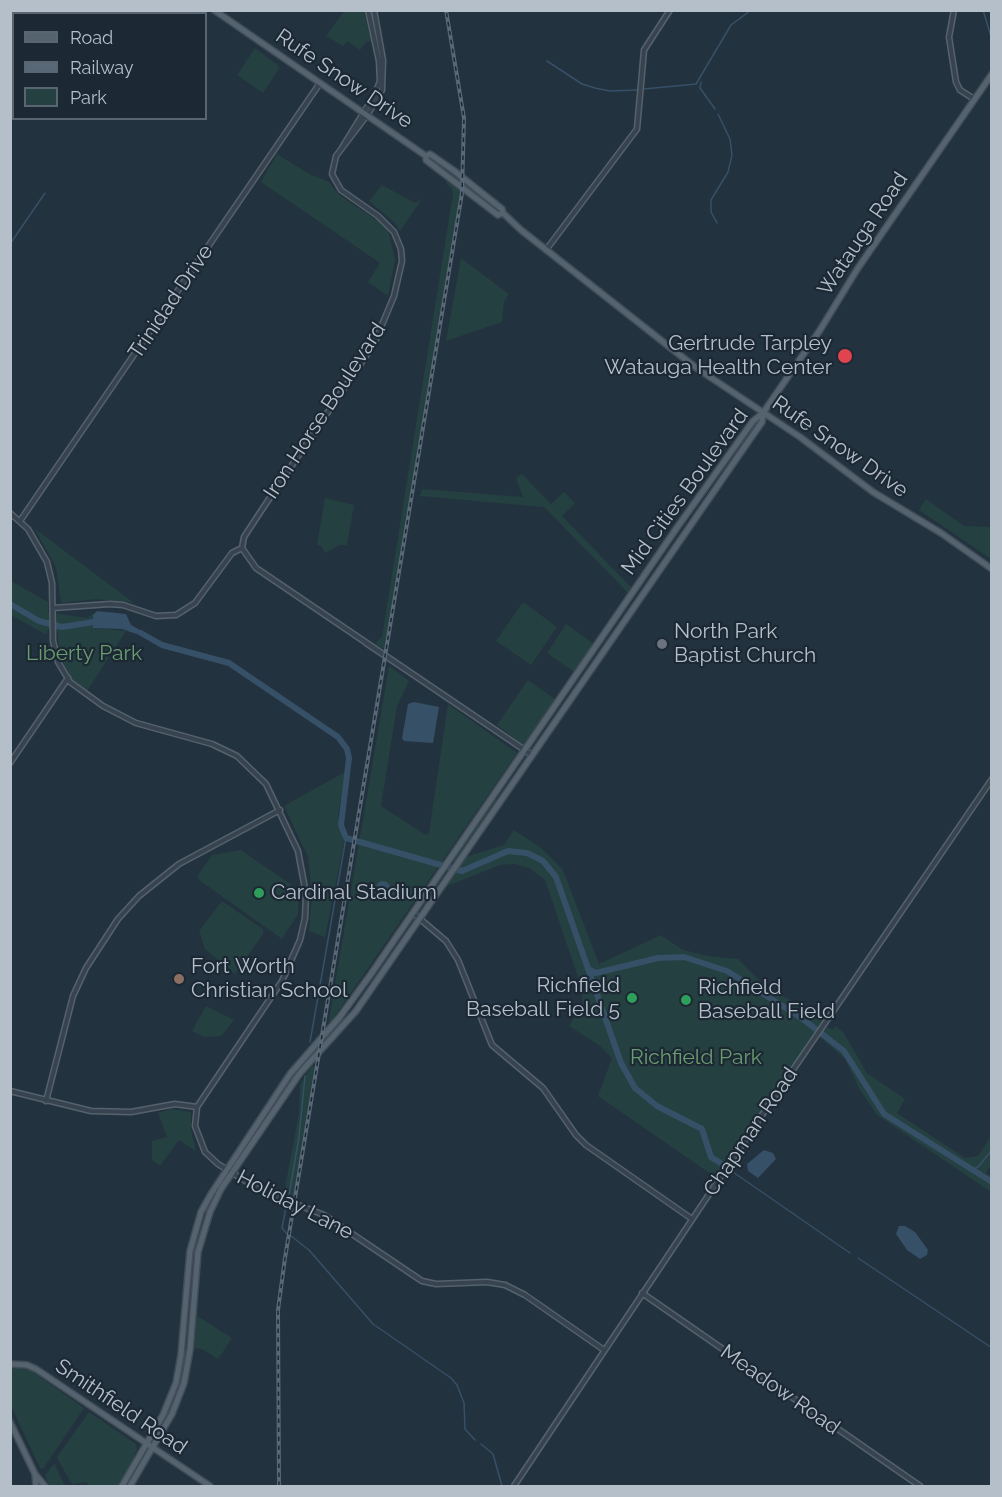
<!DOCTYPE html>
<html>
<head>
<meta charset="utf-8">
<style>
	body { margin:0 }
	#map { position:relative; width:1002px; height:1497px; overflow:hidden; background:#23323f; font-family:Raleway,sans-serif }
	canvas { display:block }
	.frame { position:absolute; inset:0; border:12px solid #b4bfca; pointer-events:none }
	.legend { position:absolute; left:12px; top:12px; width:195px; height:108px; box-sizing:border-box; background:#1c2934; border:2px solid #596570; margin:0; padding:8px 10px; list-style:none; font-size:18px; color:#b4bfca }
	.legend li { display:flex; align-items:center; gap:12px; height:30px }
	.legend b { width:30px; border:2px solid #596570 }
</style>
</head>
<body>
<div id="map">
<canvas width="1002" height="1497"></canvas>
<div class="frame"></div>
<ul class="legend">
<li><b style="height:8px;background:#55636f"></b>Road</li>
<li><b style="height:8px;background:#596876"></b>Railway</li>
<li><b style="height:16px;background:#254040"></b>Park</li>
</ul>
</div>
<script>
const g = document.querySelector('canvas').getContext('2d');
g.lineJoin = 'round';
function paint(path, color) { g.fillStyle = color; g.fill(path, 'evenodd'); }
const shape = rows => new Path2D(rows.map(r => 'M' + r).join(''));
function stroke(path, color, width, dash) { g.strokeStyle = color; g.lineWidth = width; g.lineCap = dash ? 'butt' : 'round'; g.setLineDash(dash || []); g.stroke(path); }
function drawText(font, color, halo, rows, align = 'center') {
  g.font = font + ' Raleway,sans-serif'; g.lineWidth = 4.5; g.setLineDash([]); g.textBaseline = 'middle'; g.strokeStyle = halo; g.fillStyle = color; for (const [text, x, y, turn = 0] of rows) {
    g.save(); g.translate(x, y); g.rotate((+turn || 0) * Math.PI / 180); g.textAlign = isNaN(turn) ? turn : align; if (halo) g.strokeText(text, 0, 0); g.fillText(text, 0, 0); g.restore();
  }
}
const green = shape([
	[344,11,364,11,371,41,366,42,360,50,347,41,343,46,326,36],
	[255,48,280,67,263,93,237,75],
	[277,154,311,175,328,181,339,195,378,221,389,233,395,260,388,296,368,282,380,263,261,182],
	[447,181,461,192,386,651,376,644,377,641,382,637,453,194,452,189,446,183],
	[382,185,415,203,422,199,400,231,394,222,369,201],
	[461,258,509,294,504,302,502,322,446,341],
	[522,474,551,504,564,492,575,503,562,516,631,587,628,593,544,507,420,496,422,489,523,497,516,478],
	[325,498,354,505,347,545,340,545,325,553,321,546,317,545],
	[926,499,964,526,991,527,991,559,919,510],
	[34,528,134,603,97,599,61,603,56,567],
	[11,581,48,602,48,612,86,618,95,613,93,628,126,631,87,691,73,680,59,656,58,632,48,629,47,635,11,615],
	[523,602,557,627,531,665,496,641],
	[566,624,594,644,574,672,547,653],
	[389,666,409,681,397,706,381,806,426,835,429,833,448,704,517,753,328,1026],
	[528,680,556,700,523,745,497,725],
	[345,772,338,816,344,843,325,937,309,931,312,896,308,857,284,806],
	[495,798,497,800,455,861,452,861],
	[514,830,540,847,563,870,599,964,661,935,683,950,708,956,738,959,767,988,825,1018,715,1177,598,1096,612,1058,600,1046,569,1026,583,1005,580,983,545,880,529,868,515,864,500,865,447,886,466,857,504,845],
	[241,850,299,890,298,914,282,939,199,880,198,875,212,855],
	[222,901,263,929,263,934,235,974,205,949,199,931],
	[206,1006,234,1020,221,1036,204,1037,192,1031],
	[835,1026,843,1032,867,1073,905,1099,897,1113,965,1158,978,1156,991,1136,991,1165,986,1173,991,1176,991,1192,877,1115,860,1090,845,1059,820,1037,827,1027,833,1030],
	[312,1066,316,1066,294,1196,284,1193,299,1113,300,1084],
	[171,1109,191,1112,191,1130,196,1151,179,1140,160,1166,152,1160,152,1141,167,1137,158,1113],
	[197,1316,232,1338,218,1359,202,1349,194,1348],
	[11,1367,30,1370,84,1408,43,1469,40,1468,11,1406],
	[89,1412,136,1444,137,1450,121,1486,89,1486,86,1482,72,1484,58,1460,57,1457],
	[54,1464,55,1465,65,1486,49,1486,45,1475]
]);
const water = shape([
	[97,611,126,614,131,625,147,634,145,637,122,629,93,628,93,615],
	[414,702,439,707,433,743,404,741,402,738,408,704],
	'376 888a7 7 0 1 1 14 0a7 7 0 1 1-14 0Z',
	[764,1150,773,1153,776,1159,758,1178,748,1171,747,1164],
	[899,1226,905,1226,915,1232,928,1250,927,1255,920,1259,907,1250,896,1234]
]);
const stream = shape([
	[983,10,992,40],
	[547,61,582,84,595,88,610,91,638,90],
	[701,82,700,88,715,109],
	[644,89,696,84,731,25,751,10],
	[717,223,711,212,711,200,728,172,732,155,730,139,718,114],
	[10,244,45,193],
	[310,1042,346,838],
	[730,1170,850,1253],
	[972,1170,978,1167,992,1150],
	[289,1195,299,1137,305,1076],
	[286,1207,282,1228,288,1235],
	[291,1236,309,1250,373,1324,451,1378,457,1385,464,1403,465,1429,475,1440],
	[858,1258,992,1348],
	[481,1444,493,1454,502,1486]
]);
const river = shape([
	[10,604,39,621,62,627,100,621],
	[141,633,162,645,229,663,338,737,347,749,349,758,341,825,346,838,462,871,508,851,527,853,543,861,556,877,621,1063,635,1088,657,1106,702,1129,711,1157,722,1164],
	[588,969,596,973,658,958,684,957,727,971,800,1017,844,1051,884,1114,992,1182]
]);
const minor = shape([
	[374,10,383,60,382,90,368,114,336,156,332,174,341,190,378,216,394,232,401,249,402,261,394,296,374,344,263,508,244,537,242,548,256,568,532,755],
	[954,10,949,37,956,82,960,90,974,99],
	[343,146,375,94,380,81,379,61,368,10],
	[546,250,637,129,644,50,670,10],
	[10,513,28,529,47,562,52,583,53,641,58,662,70,682,103,706,136,723,212,744,237,756,266,784,298,851,306,894,305,918,300,940,282,981,197,1107,195,1126,205,1152,218,1164,260,1190,324,1215,422,1281,436,1284,487,1282,505,1285,525,1295,604,1350],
	[20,521,320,83],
	[53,608,110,604,123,605,156,616,176,615,195,603,232,553,242,548],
	[366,643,408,671],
	[10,763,68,678],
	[413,913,446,941,458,960,492,1045,543,1088,576,1135,586,1145,692,1219],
	[10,1091,91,1111,131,1112,175,1104,197,1107],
	[46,1101,73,996,86,968,118,919,139,896,179,864,280,810],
	[642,1293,920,1486],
	[514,1486,762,1115,992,779]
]);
const major = shape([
	[214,10,426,156,430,154,453,170,502,209,503,213,521,230,695,367,800,437,873,492,941,533,992,569],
	[426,156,426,160,498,215,503,213],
	[10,1364,27,1365,36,1369,210,1486],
	[10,1422,35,1474,45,1486],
	[35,1474,36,1486],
	[122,1486,163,1415,176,1383,181,1355,190,1251,201,1212,211,1194,290,1074,339,1018,371,974,676,529,753,421,763,413,820,330,858,268,992,74],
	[130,1486,172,1414,184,1383,190,1350,198,1252,210,1212,221,1189,300,1073,356,1011,739,455,762,422,763,413]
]);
const rail = shape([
	[279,1486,278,1310,285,1258,462,193,464,118,446,10]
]);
const markers = [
	[845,356,8,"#e0444e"],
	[662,644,6,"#6b7280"],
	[259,893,6,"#2e9e5b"],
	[179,979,6,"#8d6e63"],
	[632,998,6,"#2e9e5b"],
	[686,1000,6,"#2e9e5b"]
];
const streetNames = [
	["Rufe Snow Drive",344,79,34],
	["Watauga Road",863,234,-56],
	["Trinidad Drive",171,302,-56],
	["Iron Horse Boulevard",325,411,-57],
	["Rufe Snow Drive",840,447,35],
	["Mid Cities Boulevard",685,492,-54],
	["Chapman Road",751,1132,-56],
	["Holiday Lane",295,1205,27],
	["Meadow Road",780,1390,35],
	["Smithfield Road",121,1407,34]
];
const poiNames = [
	["Gertrude Tarpley",832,344,"right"],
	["Watauga Health Center",832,368,"right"],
	["North Park",674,632],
	["Baptist Church",674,656],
	["Cardinal Stadium",271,893],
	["Fort Worth",191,967],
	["Christian School",191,991],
	["Richfield",620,986,"right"],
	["Baseball Field 5",620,1010,"right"],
	["Richfield",698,988],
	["Baseball Field",698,1012]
];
const parkNames = [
	["Liberty Park",84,654],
	["Richfield Park",696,1058]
];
paint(green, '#254040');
paint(water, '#365067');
stroke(stream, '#365067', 1.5);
stroke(river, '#365067', 6);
stroke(minor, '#55626d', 7);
stroke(major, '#414d58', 8);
stroke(minor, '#37444f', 4);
stroke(major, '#55636f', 5);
stroke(rail, '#596876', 4);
stroke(rail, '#1c2934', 1.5, [4.5]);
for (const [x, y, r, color] of markers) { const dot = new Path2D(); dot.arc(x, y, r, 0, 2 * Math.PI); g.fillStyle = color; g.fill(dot); stroke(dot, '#1c2934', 2); }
drawText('21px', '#b4bfca', '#1c2934', streetNames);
drawText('21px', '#b4bfca', '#1c2934', poiNames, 'left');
drawText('21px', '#6a9c70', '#1c2934', parkNames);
</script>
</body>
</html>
